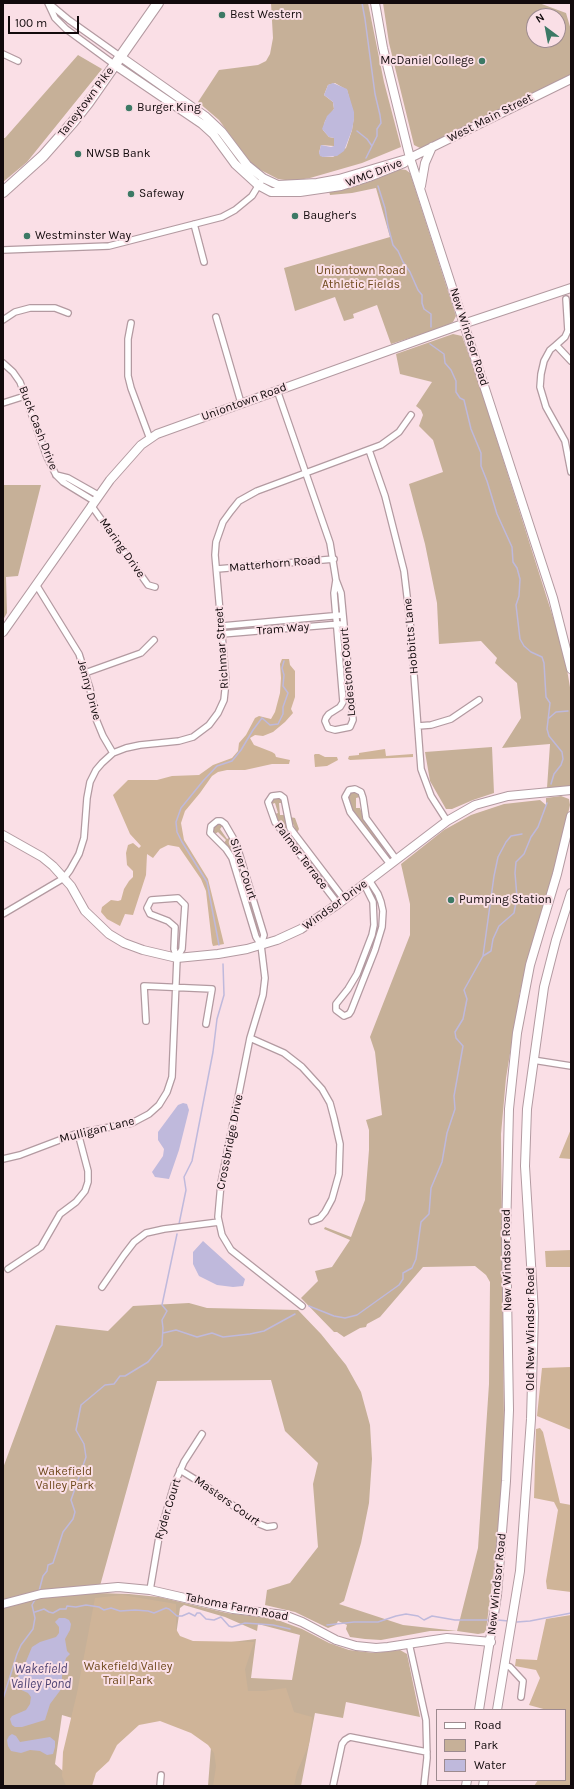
<!DOCTYPE html>
<html>
<head>
<meta charset="utf-8">
<style>
	body { margin:0 }
	#map { position:relative; width:574px; height:1789px; overflow:hidden; background:#fadfe6; font-family:Karla,sans-serif }
	canvas { display:block }
	.frame { position:absolute; inset:0; border:4px solid #120a0c; pointer-events:none }
	.legend { position:absolute; left:436px; top:1709px; width:130px; height:72px; box-sizing:border-box; background:#fadfe6; border:1px solid #9d8a8f; margin:0; padding:5px 7px; list-style:none; font-size:12px; color:#120a0c }
	.legend li { display:flex; align-items:center; gap:8px; height:20px }
	.legend b { width:20px; border:1px solid #9d8a8f }
	.north { position:absolute; left:526px; top:8px; width:40px; height:40px; box-sizing:border-box; background:#fadfe6; border:1px solid #9d8a8f; border-radius:50%; rotate:328deg; font-size:11px; font-weight:700; line-height:16px; text-align:center; color:#120a0c }
	.north::after { content:''; display:block; margin:auto; width:14px; height:18px; background:#3c7965; clip-path:polygon(50% 0,100% 100%,50% 72%,0 100%) }
	.scale { position:absolute; left:8px; top:16px; width:71px; height:18px; box-sizing:border-box; border:2px solid #120a0c; border-top:0; padding-left:5px; font-size:12px; line-height:14px; white-space:nowrap; color:#120a0c; -webkit-text-stroke:3px #fadfe6; paint-order:stroke }
</style>
</head>
<body>
<div id="map">
<canvas width="574" height="1789"></canvas>
<div class="frame"></div>
<ul class="legend">
<li><b style="height:5px;background:#fff"></b>Road</li>
<li><b style="height:11px;background:#c6b098"></b>Park</li>
<li><b style="height:11px;background:#bfb9dc"></b>Water</li>
</ul>
<div class="north">N</div>
<div class="scale">100 m</div>
</div>
<script>
const g = document.querySelector('canvas').getContext('2d');
g.lineJoin = 'round';
function paint(path, color) { g.fillStyle = color; g.fill(path, 'evenodd'); }
const shape = rows => new Path2D(rows.map(r => 'M' + r).join(''));
function stroke(path, color, width, dash) { g.strokeStyle = color; g.lineWidth = width; g.lineCap = dash ? 'butt' : 'round'; g.setLineDash(dash || []); g.stroke(path); }
function drawText(font, color, halo, rows, align = 'center') {
  g.font = font + ' Karla,sans-serif'; g.lineWidth = 4; g.setLineDash([]); g.textBaseline = 'middle'; g.strokeStyle = halo; g.fillStyle = color; for (const [text, x, y, turn = 0] of rows) {
    g.save(); g.translate(x, y); g.rotate((+turn || 0) * Math.PI / 180); g.textAlign = isNaN(turn) ? turn : align; if (halo) g.strokeText(text, 0, 0); g.fillText(text, 0, 0); g.restore();
  }
}
const green = shape([
	[271,3,368,3,384,82,401,147,362,163,310,178,292,181,278,179,253,166,219,120,198,102,219,70,258,65,266,61,270,54,273,38],
	[335,83,347,90,354,116,352,130,346,148,333,157,323,157,319,153,321,145,334,146,334,138,329,137,323,130,325,121,334,109,333,102,324,95,328,85],
	[383,3,539,3,566,13,571,30,571,80,426,148,420,148,414,145,389,43],
	[534,16,558,16,558,40,534,40],
	[78,55,102,69,27,162,3,182,3,138,5,138],
	[399,169,406,170,410,173,456,316,453,322,444,327,391,344,377,305,353,314,354,318,344,321,335,297,295,311,284,268,390,237,376,188,352,193,330,195,329,191,343,188],
	[453,334,462,336,477,377,564,652,571,693,571,786,568,787,547,788,550,744,502,748,521,718,517,683,495,663,497,658,481,641,439,644,437,603,425,544,409,484,443,472,433,440,419,426,423,415,421,410,416,406,432,382,400,374,396,354],
	[3,485,41,485,18,576,6,577,7,613,3,620],
	[492,747,494,793,473,800,452,809,446,809,430,781,425,752],
	[353,792,359,794,360,797,356,798,356,808,360,808,365,822,385,849,382,851,354,813,348,797,350,793],
	[561,796,569,799,570,805,560,850,534,936,520,992,506,1078,501,1134,504,1424,502,1482,497,1545,486,1630,484,1633,478,1634,457,1631,430,1631,381,1640,365,1639,350,1637,346,1629,347,1625,338,1621,336,1625,328,1628,295,1612,265,1605,267,1590,290,1583,318,1547,313,1484,318,1463,285,1431,271,1380,157,1381,98,1593,129,1594,159,1597,227,1613,275,1619,302,1629,329,1643,349,1650,374,1653,400,1650,407,1654,420,1717,346,1702,343,1718,315,1713,301,1786,208,1786,211,1747,181,1716,109,1729,62,1715,55,1764,80,1786,3,1786,3,1468,56,1325,108,1331,133,1306,189,1303,207,1308,298,1310,321,1334,346,1365,361,1392,370,1425,372,1459,369,1503,361,1543,344,1601,339,1604,403,1625,457,1631,478,1548,489,1384,490,1282,486,1275,475,1266,423,1267,380,1317,367,1324,366,1327,360,1328,344,1337,337,1332,334,1332,301,1298,318,1281,315,1271,332,1267,350,1240,324,1229,325,1227,351,1237,365,1200,369,1150,369,1130,366,1120,382,1115,375,1052,370,1037,410,935,410,904,401,864,444,830,471,815,504,804,540,800,546,805,546,798],
	[184,1605,225,1617,257,1631,258,1624,300,1635,292,1680,251,1678,256,1639,174,1649,180,1608],
	[279,797,283,803,279,803,280,815,284,815,288,829,308,857,307,859,277,820,275,814,278,813,275,803,272,804,271,801,273,798],
	[290,817,295,818,299,829,297,833],
	[217,824,223,825,220,829,227,839,231,837,236,849,243,879,241,879,233,853,224,843,226,840,218,832,215,834,214,833,213,829],
	[315,866,315,867,333,890,331,892,313,867],
	[246,888,247,890,260,931,257,932,244,889]
]);
const forest = shape([
	[282,659,289,659,290,665,295,671,295,697,291,709,293,713,285,722,273,732,263,736,255,735,250,738,254,745,272,752,275,754,276,757,290,760,289,764,272,764,245,770,227,770,218,772,212,776,200,793,185,811,181,823,184,840,208,879,224,944,213,946,212,943,206,891,201,879,179,847,168,845,160,849,153,858,147,854,146,875,133,915,125,914,120,926,107,919,101,912,102,907,111,900,118,901,121,900,124,889,129,881,133,877,133,871,127,865,126,853,128,845,133,843,139,848,141,846,130,834,113,795,128,780,157,780,172,776,199,775,213,765,232,758,238,751,239,743,246,735,255,718,259,716,271,719,275,712,280,693,281,678,280,664],
	[385,749,386,756,413,754,413,757,350,760,348,759,349,756,359,755,359,753],
	[315,754,319,754,325,757,337,757,338,760,327,766,315,767,314,755],
	[571,1129,571,1159,559,1158],
	[571,1250,571,1267,546,1267,545,1251],
	[571,1367,571,1430,537,1416,542,1368],
	[540,1428,543,1432,560,1503,571,1505,571,1592,547,1589,546,1581,558,1510,554,1502,534,1498,536,1429],
	[122,1595,176,1604,176,1629,180,1636,193,1641,254,1642,245,1669,248,1691,264,1691,286,1688,294,1712,312,1717,309,1744,297,1772,294,1786,213,1786,216,1766,214,1753,208,1745,191,1733,160,1721,139,1725,117,1745,109,1761,96,1773,92,1786,66,1786,62,1776,63,1752,77,1693,95,1598],
	[571,1615,571,1786,534,1786,538,1780,565,1780,565,1710,547,1710,529,1705,540,1678,536,1670,515,1666,516,1659,537,1660,546,1619]
]);
const water = shape([
	[333,83,347,89,354,112,354,119,352,130,344,151,337,156,323,157,320,156,319,153,321,145,331,147,334,146,334,138,329,137,322,129,327,116,334,109,333,102,324,95,328,85],
	[183,1103,187,1104,189,1110,179,1150,169,1179,155,1177,152,1172,163,1156,164,1149,158,1140,158,1132,178,1105],
	[203,1241,245,1279,243,1286,233,1287,217,1285,199,1276,193,1264,193,1252],
	[59,1618,65,1618,69,1620,71,1624,70,1630,65,1639,67,1651,70,1654,66,1658,62,1673,62,1688,50,1704,45,1720,22,1727,15,1727,12,1725,10,1719,12,1716,26,1710,30,1704,31,1697,28,1693,17,1688,15,1680,22,1671,32,1647,40,1642,56,1637,59,1633,59,1627,55,1622],
	[12,1734,16,1736,20,1742,50,1737,55,1741,55,1747,53,1754,47,1755,40,1751,30,1750,21,1753,11,1751,8,1746,7,1740,9,1736]
]);
const stream = shape([
	[362,3,365,19,375,94,380,115,381,123,377,129,377,136,366,158],
	[357,131,367,139,372,146],
	[378,186,385,208,388,226,393,245,398,251,403,262,410,272,418,290,422,295,422,303,424,309,431,314,431,327],
	[430,344,444,354,445,363,451,370,456,381,456,392,460,398,464,400,471,429,481,453,481,466,487,481,497,514,512,547,513,562,517,568,520,579,519,596,516,605,520,639,524,646,531,652,542,657,544,663,546,697,550,703,547,729,549,736,562,752,563,759,561,765,554,774,551,784],
	[549,718,556,712,568,711],
	[219,945,207,882,182,842,177,832,176,822,181,808,203,781,217,766,232,761,241,750,253,730,262,718,270,725,278,724,283,714,283,707,288,693,283,686,284,675,282,668,284,661],
	[483,956,491,951,493,939,499,926,514,913,517,897,515,873,516,862,524,854,531,837,538,827,547,803],
	[179,1224,186,1190,184,1177,192,1161,213,1052,217,1019,224,995,223,964],
	[309,1306,334,1316,345,1318,357,1315,399,1285,403,1279,403,1273,412,1268,416,1259,421,1222,429,1214,431,1188,442,1162,447,1133,455,1109,454,1096,463,1046,456,1038,455,1032,463,1019,467,999,464,990,483,956,494,876,498,857,506,842,511,836,522,834],
	[163,1333,176,1330,197,1337,212,1333,223,1337,250,1334,264,1331,295,1314],
	[39,1591,43,1576,47,1571,48,1565,53,1563,63,1532,73,1519,75,1512,71,1500,86,1457,84,1444,76,1430,81,1405,105,1385,114,1384,120,1376,125,1376,148,1362,162,1345,163,1328,162,1320,167,1311,162,1305,177,1234],
	[35,1612,44,1609,49,1612,53,1613,60,1609,66,1609,67,1606,76,1607,86,1605,99,1607,104,1610,111,1608,120,1611,135,1610,148,1611,154,1613,166,1608,169,1609,177,1616,182,1616,189,1613,195,1616,197,1613,200,1613,206,1619,214,1620,221,1617,229,1626,232,1627,245,1623,273,1625,290,1629],
	[498,1620,508,1621],
	[517,1622,530,1621,571,1613],
	[327,1625,354,1622,378,1622,396,1616,406,1614,418,1616,424,1620,432,1616,455,1620,490,1620],
	[3,1699,17,1654,21,1645,33,1629,35,1618,32,1605,36,1598]
]);
const street = shape([
	[48,3,55,18,66,29,115,65],
	[51,5,69,20,121,57],
	[3,54,18,61],
	[194,224,204,262],
	[3,250,109,246,222,217,235,210,252,196,263,178],
	[566,299,568,331],
	[216,317,241,403],
	[3,320,15,312,30,308,55,308,68,313],
	[131,323,128,339,128,376,131,388,150,439],
	[556,345,565,337,569,328],
	[571,361,556,345,550,350,544,361,541,374,540,387,546,407,565,441,571,472],
	[3,363,13,372,20,382,47,457,56,475,63,482,94,501],
	[277,390,330,543,336,580,341,593,353,720,350,727,335,730,328,728,325,721,326,718,329,714,340,707,343,702,334,593,336,580],
	[3,403,25,396],
	[369,450,385,496,404,571,410,621,421,769,431,796,447,821],
	[56,475,68,478,98,495],
	[91,505,148,585,155,587],
	[217,569,334,559],
	[37,586,79,654,90,689,96,719,103,736,113,753],
	[222,626,343,615],
	[222,634,340,624],
	[85,673,141,653,154,640],
	[418,726,431,725,451,719,479,700],
	[390,864,350,812,345,797,349,790,355,789,361,792,363,798,366,818,396,859],
	[364,884,373,902,374,925,372,935,357,974,348,989,336,1004,336,1010,344,1016,349,1014,351,1011,375,950,382,927,383,911,381,902,378,894,369,880],
	[338,904,275,822,269,805,268,802,272,796,280,795,284,798,290,828,344,899],
	[3,914,64,878,70,870,79,854,84,838,87,798,90,782,96,770,102,763,113,753,126,748,140,745,179,741,193,737,209,725,218,713,224,700,226,681,215,555,216,542,223,522,231,511,239,501,257,491,381,445,399,432,411,415],
	[261,945,264,935,236,843,225,824,221,821,217,821,211,826,210,833,226,849,232,858,256,937,261,945,265,978,263,995,250,1038,221,1183,218,1217,222,1235,231,1250,302,1306],
	[146,1021,144,986,212,989,206,1024],
	[250,1038,284,1053,302,1067,322,1089,330,1103,334,1118,340,1144,339,1174,332,1199,325,1212,320,1218,312,1221],
	[533,1060,571,1066],
	[3,1159,20,1155,78,1133,132,1123,149,1114,159,1105,167,1092,172,1077,177,958,174,949,175,927,168,921,150,914,147,908,151,900,178,898,185,905,182,949,177,958],
	[8,1269,41,1247,60,1214,76,1202,85,1191,88,1182,88,1171,78,1133],
	[102,1287,124,1255,134,1242,146,1233,164,1229,219,1222],
	[180,1470,206,1486,257,1523,267,1527,274,1526],
	[150,1590,159,1537,174,1485,184,1462,202,1434],
	[409,1643,426,1720,427,1758,424,1786],
	[505,1665,510,1667,523,1681,521,1697],
	[160,1786,161,1775],
	[333,1786,342,1744,345,1740,350,1737,427,1752]
]);
const secondary = shape([
	[375,3,383,48,410,158,553,598,571,669],
	[121,57,205,116,222,132,247,165,263,178,278,185,317,183,339,179,410,158,571,79],
	[115,65,202,124,213,134,235,164,258,185,271,192,300,192,341,186,369,177,404,163],
	[421,186,425,163,432,147],
	[3,632,110,480,141,445,157,434,457,326,571,288],
	[3,835,42,857,53,866,71,886,85,911,109,934,124,943,143,950,177,958,218,954,247,949,277,940,301,929,338,904,447,821,475,805,508,796,571,790],
	[3,1604,41,1594,118,1587,150,1590,233,1609,284,1615,302,1622,336,1640,356,1646,376,1648,388,1647,447,1638,491,1642],
	[479,1710,497,1595,506,1481,509,1410,506,1234,509,1109,517,1033,530,965,557,874,571,816],
	[497,1710,520,1571,531,1419,534,1313,525,1166,527,1109,544,987,556,940,571,893],
	[466,1786,467,1780],
	[483,1786,484,1780]
]);
const highway = shape([
	[3,192,43,156,73,122,88,103,158,3]
]);
const markers = [
	[222,15,4,"#3c7965"],
	[482,61,4,"#3c7965"],
	[129,108,4,"#3c7965"],
	[78,154,4,"#3c7965"],
	[131,194,4,"#3c7965"],
	[295,216,4,"#3c7965"],
	[27,236,4,"#3c7965"],
	[451,900,4,"#3c7965"]
];
const poiNames = [
	["Best Western",230,15],
	["McDaniel College",474,61,"right"],
	["Burger King",137,108],
	["NWSB Bank",86,154],
	["Safeway",139,194],
	["Baugher's",303,216],
	["Westminster Way",35,236],
	["Pumping Station",459,900]
];
const streetNames = [
	["Taneytown Pike",86,102,-53],
	["West Main Street",490,118,-27],
	["WMC Drive",374,173,-21],
	["New Windsor Road",469,337,72],
	["Uniontown Road",244,402,-20],
	["Buck Cash Drive",38,428,69],
	["Maring Drive",122,548,55],
	["Matterhorn Road",275,564,-5],
	["Tram Way",283,629,-5],
	["Hobbitts Lane",411,636,-95],
	["Richmar Street",222,648,-94],
	["Lodestone Court",348,672,-95],
	["Jenny Drive",89,690,75],
	["Palmer Terrace",301,856,53],
	["Silver Court",243,869,72],
	["Windsor Drive",335,905,-36],
	["Mulligan Lane",97,1130,-14],
	["Crossbridge Drive",230,1142,-79],
	["New Windsor Road",507,1260,-91],
	["Old New Windsor Road",531,1329,-90],
	["Masters Court",227,1501,35],
	["Ryder Court",168,1509,-73],
	["New Windsor Road",497,1584,-84],
	["Tahoma Farm Road",237,1607,11]
];
const parkNames = [
	["Uniontown Road",361,271],
	["Athletic Fields",361,285],
	["Wakefield",65,1472],
	["Valley Park",65,1486],
	["Wakefield Valley",128,1667],
	["Trail Park",128,1681]
];
const waterNames = [
	["Wakefield",41,1669],
	["Valley Pond",41,1684]
];
paint(green, '#c6b098');
paint(forest, '#cfb498');
paint(water, '#bfb9dc');
stroke(stream, '#bfb9dc', 1.5);
stroke(street, '#b39aa1', 8);
stroke(secondary, '#b39aa1', 10);
stroke(highway, '#b39aa1', 12);
stroke(street, '#fff', 5.5);
stroke(secondary, '#fff', 8);
stroke(highway, '#fff', 10);
for (const [x, y, r, color] of markers) { const dot = new Path2D(); dot.arc(x, y, r, 0, 2 * Math.PI); g.fillStyle = color; g.fill(dot); stroke(dot, '#fadfe6', 1.5); }
drawText('12px', '#120a0c', '#fadfe6', poiNames, 'left');
drawText('12px', '#120a0c', '#fadfe6', streetNames);
drawText('12px', '#6f4a1d', '#fadfe6', parkNames);
drawText('italic 13px', '#504575', '#fadfe6', waterNames);
</script>
</body>
</html>
